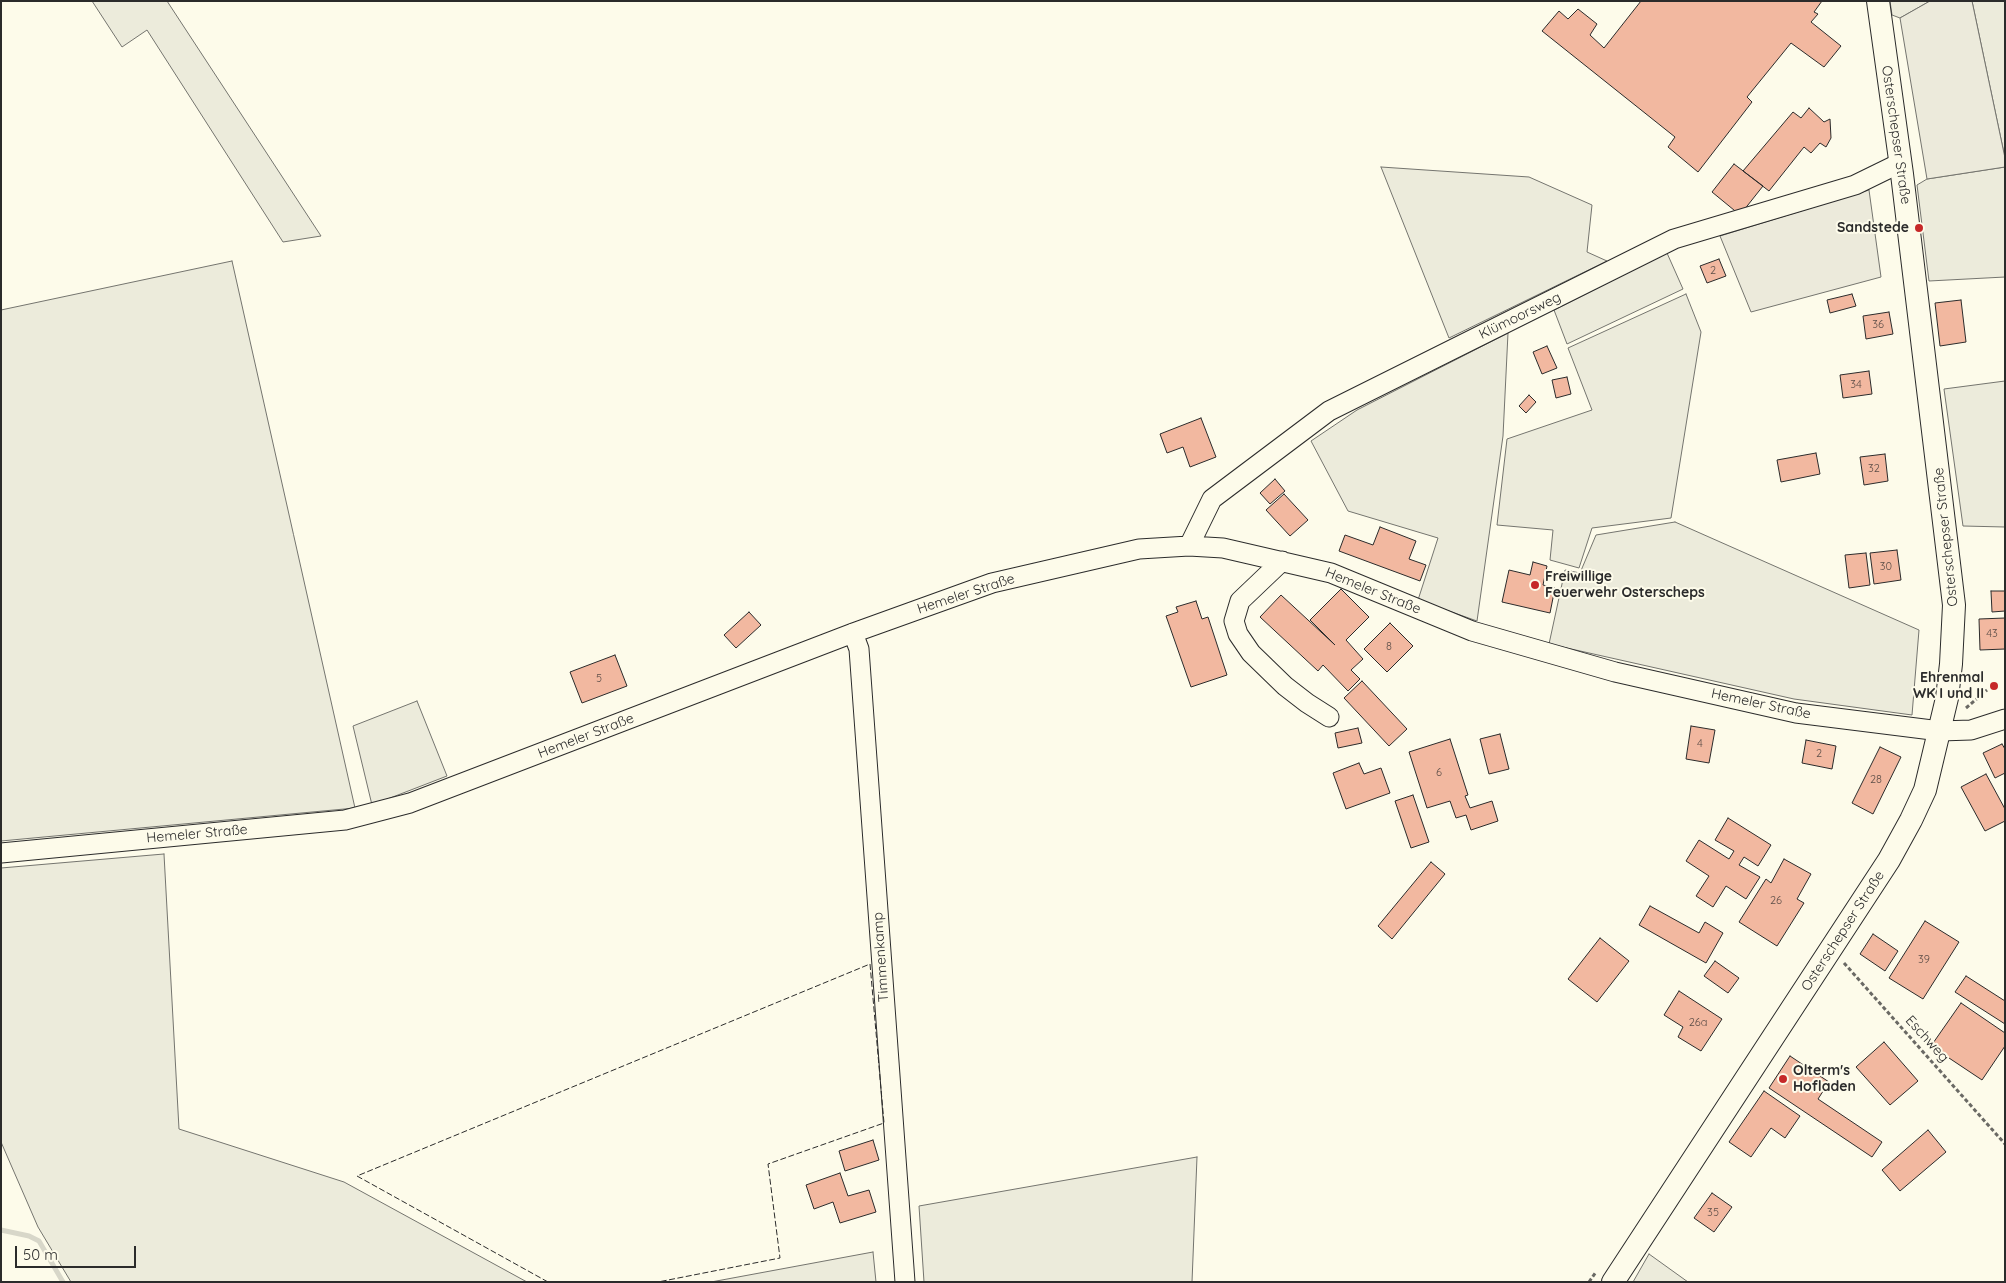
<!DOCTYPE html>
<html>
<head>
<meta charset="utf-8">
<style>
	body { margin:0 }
	#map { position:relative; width:2006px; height:1283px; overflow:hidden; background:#fdfbea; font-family:Quicksand,sans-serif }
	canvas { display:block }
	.frame { position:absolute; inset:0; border:2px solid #2b2b2b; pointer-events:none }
	.scale { position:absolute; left:15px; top:1246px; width:121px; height:22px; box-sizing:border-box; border:2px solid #2b2b2b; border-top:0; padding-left:6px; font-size:15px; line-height:18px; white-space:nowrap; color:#2b2b2b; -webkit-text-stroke:4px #fdfbea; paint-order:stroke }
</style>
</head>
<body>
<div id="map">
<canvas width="2006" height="1283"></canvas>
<div class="frame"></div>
<div class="scale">50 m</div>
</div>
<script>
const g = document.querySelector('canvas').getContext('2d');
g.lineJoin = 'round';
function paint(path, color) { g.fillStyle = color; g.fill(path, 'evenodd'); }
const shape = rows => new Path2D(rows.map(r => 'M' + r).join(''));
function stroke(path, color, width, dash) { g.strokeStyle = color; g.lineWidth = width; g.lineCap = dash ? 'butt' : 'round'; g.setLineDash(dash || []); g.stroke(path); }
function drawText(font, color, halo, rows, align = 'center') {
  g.font = font + ' Quicksand,sans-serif'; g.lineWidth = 4; g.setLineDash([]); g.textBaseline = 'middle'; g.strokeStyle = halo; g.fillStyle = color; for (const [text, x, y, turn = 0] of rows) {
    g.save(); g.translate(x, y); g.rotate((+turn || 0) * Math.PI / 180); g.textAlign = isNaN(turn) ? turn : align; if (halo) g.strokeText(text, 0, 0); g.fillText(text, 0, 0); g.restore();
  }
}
const green = shape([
	[92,1,167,1,321,236,283,242,147,30,122,47,92,1],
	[1890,1,1930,1,1900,18,1892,15,1890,1],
	[1972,1,2005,1,2005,158,1972,1],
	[1381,167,1529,177,1592,205,1587,252,1607,261,1449,338,1381,167],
	[2005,167,2005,277,1929,281,1917,185,1927,179,2005,167],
	[1667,253,1683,289,1567,344,1554,310,1667,253],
	[232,261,355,808,1,841,1,310,232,261],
	[1686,294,1701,332,1671,518,1592,528,1579,568,1550,560,1553,530,1497,525,1507,439,1592,410,1568,348,1686,294],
	[1508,333,1503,436,1477,621,1418,600,1438,538,1348,511,1311,441,1357,410,1508,333],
	[2005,381,2005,527,1963,526,1944,389,2005,381],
	[1675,522,1919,630,1912,715,1794,699,1549,644,1565,570,1580,573,1596,535,1675,522],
	[417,701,447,776,372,805,353,726,417,701],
	[164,854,179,1129,344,1182,527,1282,71,1282,38,1227,1,1142,1,868,164,854],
	[1197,1157,1192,1282,924,1282,919,1206,1197,1157],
	[873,1252,876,1282,711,1282,873,1252],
	[1649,1254,1688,1282,1633,1282,1649,1254]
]);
const parking = shape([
	[1930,1,1972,1,2005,158,2005,167,1927,179,1900,18,1930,1],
	[1869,190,1881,277,1751,312,1720,236,1869,190]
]);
const stream = shape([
	[1,1230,29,1236,39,1241,63,1282]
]);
const building = shape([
	[1822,1,1814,12,1818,14,1811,22,1841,46,1824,67,1791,43,1747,97,1752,102,1698,172,1668,147,1675,137,1542,31,1559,11,1568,19,1578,9,1597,24,1590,35,1604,48,1641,1,1822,1],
	[1809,108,1824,122,1830,119,1831,138,1826,147,1820,143,1811,153,1804,147,1769,191,1743,171,1793,112,1801,118,1809,108],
	[1734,164,1763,186,1740,215,1712,192,1734,164],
	[1719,259,1726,276,1707,283,1700,266,1719,259],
	[1852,294,1856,306,1830,313,1827,300,1852,294],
	[1961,300,1966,342,1940,346,1935,303,1961,300],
	[1889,312,1893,334,1866,339,1863,316,1889,312],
	[1547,346,1557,368,1542,374,1533,352,1547,346],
	[1869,371,1872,394,1843,398,1840,375,1869,371],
	[1567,377,1571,394,1556,398,1552,380,1567,377],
	[1529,395,1536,402,1526,413,1519,406,1529,395],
	[1201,418,1216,457,1190,467,1183,447,1167,453,1160,434,1201,418],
	[1816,453,1820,474,1781,482,1777,460,1816,453],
	[1885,454,1888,481,1864,485,1860,457,1885,454],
	[1275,479,1285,491,1270,504,1260,493,1275,479],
	[1284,494,1308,520,1290,536,1266,510,1284,494],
	[1380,527,1416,541,1409,559,1426,565,1420,581,1339,551,1345,535,1373,545,1380,527],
	[1897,550,1901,580,1874,584,1870,553,1897,550],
	[1866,553,1870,585,1849,588,1845,555,1866,553],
	[1533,562,1547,566,1543,585,1555,588,1550,613,1502,602,1509,570,1530,575,1533,562],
	[1341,589,1369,617,1346,640,1363,659,1351,670,1360,679,1348,691,1323,665,1318,671,1260,617,1281,595,1335,645,1310,620,1341,589],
	[1991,591,2005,591,2005,611,1992,612,1991,591],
	[1196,601,1202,619,1208,617,1227,675,1191,687,1166,616,1178,612,1176,607,1196,601],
	[749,612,761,625,736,648,724,635,749,612],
	[2005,618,2005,649,1980,650,1979,619,2005,618],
	[1390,623,1413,646,1387,672,1364,649,1390,623],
	[615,655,627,686,582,703,570,672,615,655],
	[1362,681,1407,729,1389,746,1344,698,1362,681],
	[1691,726,1715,730,1709,763,1686,759,1691,726],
	[1358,728,1362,743,1338,748,1335,733,1358,728],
	[1500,734,1509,769,1489,774,1480,739,1500,734],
	[1450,739,1468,795,1465,796,1470,808,1492,801,1498,821,1471,830,1466,815,1456,818,1450,801,1427,808,1409,752,1450,739],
	[1806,740,1836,746,1832,769,1802,763,1806,740],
	[2002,744,2005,749,2005,773,1995,778,1983,753,2002,744],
	[1880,747,1901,757,1873,814,1852,803,1880,747],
	[1359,763,1364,774,1381,768,1390,793,1346,809,1333,773,1359,763],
	[1986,774,2005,809,2005,821,1985,831,1961,787,1986,774],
	[1413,795,1429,842,1411,848,1395,801,1413,795],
	[1728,818,1771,845,1758,866,1744,857,1739,865,1760,877,1746,899,1726,886,1713,907,1696,896,1709,876,1686,861,1699,840,1729,859,1734,851,1715,840,1728,818],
	[1784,859,1811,874,1797,899,1804,903,1777,946,1739,922,1766,879,1771,883,1784,859],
	[1431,862,1445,874,1392,939,1378,926,1431,862],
	[1650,906,1699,933,1705,922,1723,933,1706,963,1639,925,1650,906],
	[1925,921,1959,942,1923,999,1889,978,1925,921],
	[1873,934,1898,951,1885,971,1860,954,1873,934],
	[1600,938,1629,961,1597,1002,1568,979,1600,938],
	[1715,961,1739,978,1728,993,1704,976,1715,961],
	[1966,976,2005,1001,2005,1024,1955,992,1966,976],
	[1679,991,1722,1019,1701,1051,1678,1037,1683,1027,1664,1015,1679,991],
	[1961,1003,2005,1033,2005,1046,1982,1080,1931,1046,1961,1003],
	[1884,1042,1918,1081,1890,1105,1856,1067,1884,1042],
	[1790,1056,1829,1082,1818,1099,1882,1142,1872,1157,1769,1088,1790,1056],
	[1764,1091,1800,1116,1785,1138,1771,1128,1751,1157,1729,1142,1764,1091],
	[1928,1130,1946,1152,1900,1191,1882,1170,1928,1130],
	[873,1140,879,1160,845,1171,839,1151,873,1140],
	[840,1173,848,1196,869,1190,876,1212,840,1223,833,1202,814,1209,806,1185,840,1173],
	[1712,1193,1732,1207,1714,1232,1694,1218,1712,1193]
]);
const path = shape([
	[1966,708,1987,690],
	[1844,963,2005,1144],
	[1589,1282,1596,1272]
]);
const minor = shape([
	[1189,546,1212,499,1329,411,1674,239,1855,185,1900,163],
	[1282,561,1240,601,1234,621,1238,634,1251,653,1285,686,1307,703,1329,717],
	[853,633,859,649,905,1282],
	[1,853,345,820,410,803,853,633,992,583,1139,549,1189,546,1223,548,1331,573,1472,631,1615,672,1796,713,1940,731,1971,730,2005,719]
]);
const major = shape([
	[1613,1282,1889,860,1911,820,1925,790,1947,698,1951,664,1954,605,1902,174,1878,1]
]);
const fence = shape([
	[548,1282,357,1176,870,964,884,1123,768,1164,780,1258,658,1282]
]);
const markers = [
	[1919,228,5,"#c62828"],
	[1535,585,5,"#c62828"],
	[1994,686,5,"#c62828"],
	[1783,1079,5,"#c62828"]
];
const numberNames = [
	["2",1713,271],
	["36",1878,325],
	["34",1856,385],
	["32",1874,469],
	["30",1886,567],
	["43",1992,634],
	["8",1389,647],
	["5",599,679],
	["4",1700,744],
	["2",1819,754],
	["6",1439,773],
	["28",1876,780],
	["26",1776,901],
	["39",1924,960],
	["26a",1698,1023],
	["35",1713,1213]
];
const streetNames = [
	["Osterschepser Straße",1896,135,82],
	["Klümoorsweg",1520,316,-26],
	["Osterschepser Straße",1946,537,-96],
	["Hemeler Straße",1373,591,22],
	["Hemeler Straße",966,594,-18],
	["Hemeler Straße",1761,704,12],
	["Hemeler Straße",586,736,-21],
	["Hemeler Straße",197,834,-5],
	["Osterschepser Straße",1843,931,-57],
	["Timmenkamp",881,957,-94],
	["Eschweg",1927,1039,48]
];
const poiNames = [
	["Sandstede",1909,228],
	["Freiwillige",1545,577,"left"],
	["Feuerwehr Osterscheps",1545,593,"left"],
	["Ehrenmal",1984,678],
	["WK I und II",1984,694],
	["Olterm's",1793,1071,"left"],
	["Hofladen",1793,1087,"left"]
];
paint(green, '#ecebdb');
stroke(green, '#74746e', 1);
paint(parking, '#eceadb');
stroke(parking, '#74746e', 1);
stroke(stream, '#d8d7c9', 5);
paint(building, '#f2b8a0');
stroke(building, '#2b2b2b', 1);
stroke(minor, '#2b2b2b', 21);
stroke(major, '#2b2b2b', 24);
stroke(path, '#6a6964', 3, [4, 2.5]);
stroke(minor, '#fdfbea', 19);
stroke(major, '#fdfbea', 22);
stroke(fence, '#2b2b2b', 1, [6, 2.5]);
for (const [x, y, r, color] of markers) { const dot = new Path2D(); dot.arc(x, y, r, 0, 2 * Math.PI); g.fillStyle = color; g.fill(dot); stroke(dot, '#fdfbea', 2); }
drawText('11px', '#5d4e48', null, numberNames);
drawText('14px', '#2b2b2b', '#fdfbea', streetNames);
drawText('bold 14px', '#2b2b2b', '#fdfbea', poiNames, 'right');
</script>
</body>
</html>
